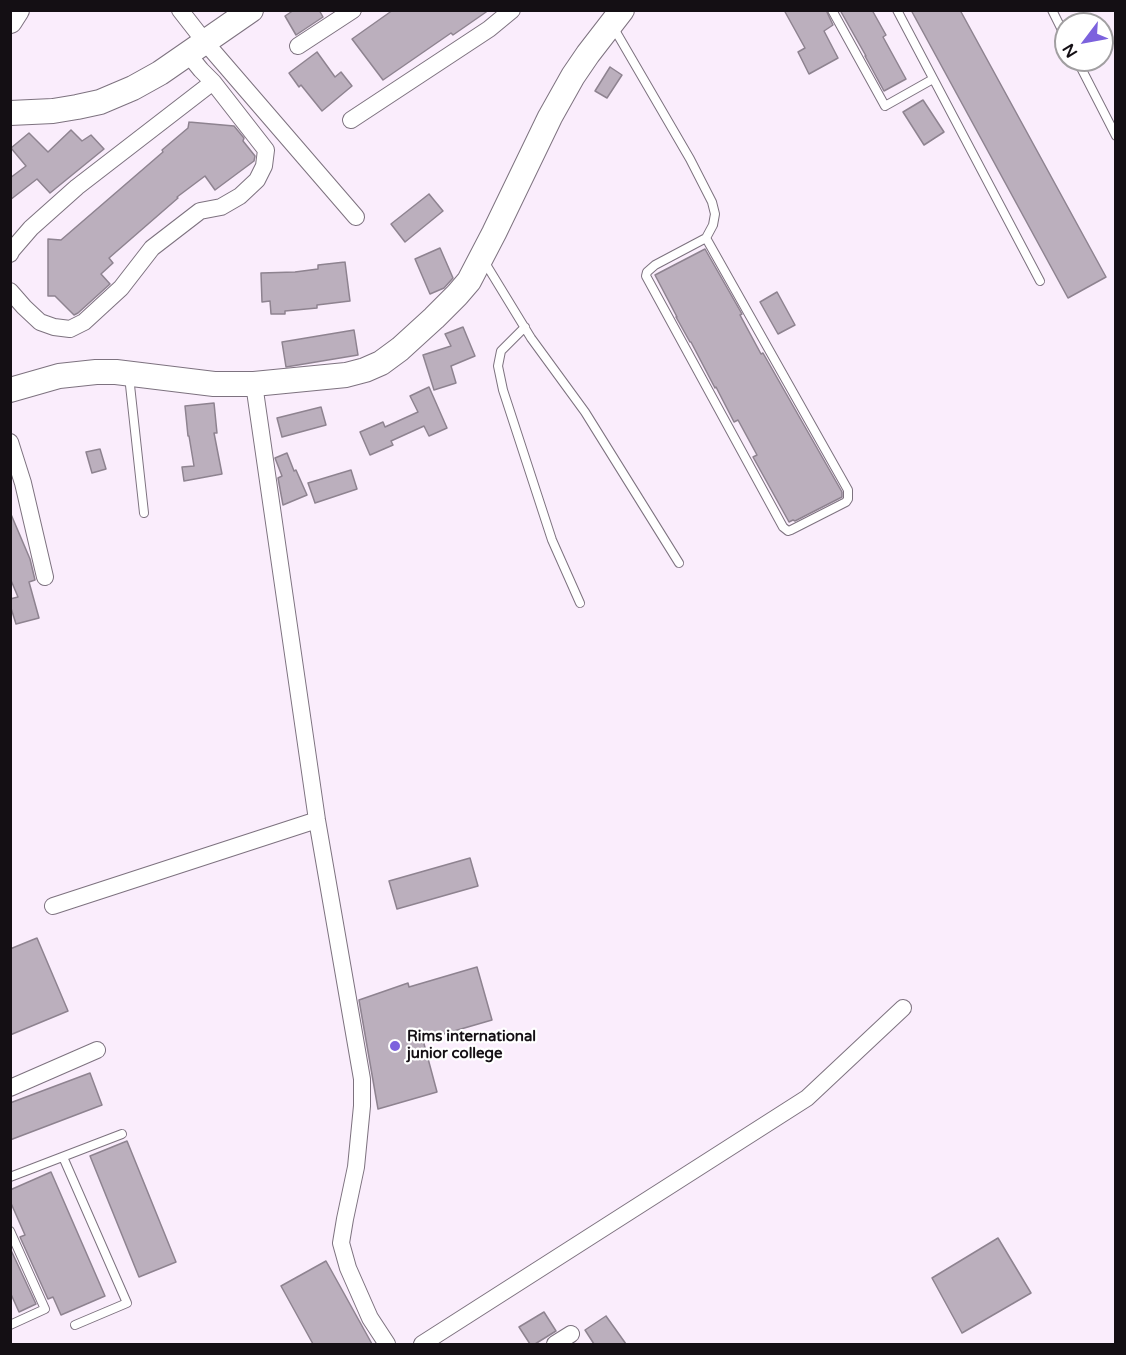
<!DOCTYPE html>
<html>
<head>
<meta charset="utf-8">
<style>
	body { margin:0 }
	#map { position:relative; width:1126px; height:1355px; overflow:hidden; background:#faedfc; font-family:"Varela Round",sans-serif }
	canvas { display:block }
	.frame { position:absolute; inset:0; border:12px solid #140f14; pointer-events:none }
	.north { position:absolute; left:1054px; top:12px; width:60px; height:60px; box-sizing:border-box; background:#fff; border:2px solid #a19fa1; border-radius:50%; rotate:238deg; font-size:16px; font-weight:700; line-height:24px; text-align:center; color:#140f14 }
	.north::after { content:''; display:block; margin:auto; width:21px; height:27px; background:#7c62dd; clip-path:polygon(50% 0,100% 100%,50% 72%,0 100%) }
</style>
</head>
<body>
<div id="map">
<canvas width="1126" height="1355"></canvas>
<div class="frame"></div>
<div class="north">N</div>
</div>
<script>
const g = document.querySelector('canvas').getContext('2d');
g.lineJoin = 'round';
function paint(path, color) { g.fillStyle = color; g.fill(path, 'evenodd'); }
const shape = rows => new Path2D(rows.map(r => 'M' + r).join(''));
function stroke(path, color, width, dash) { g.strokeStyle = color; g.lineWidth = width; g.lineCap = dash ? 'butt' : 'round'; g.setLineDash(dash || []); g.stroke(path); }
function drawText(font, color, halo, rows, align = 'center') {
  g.font = font + ' "Varela Round",sans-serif'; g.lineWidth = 4.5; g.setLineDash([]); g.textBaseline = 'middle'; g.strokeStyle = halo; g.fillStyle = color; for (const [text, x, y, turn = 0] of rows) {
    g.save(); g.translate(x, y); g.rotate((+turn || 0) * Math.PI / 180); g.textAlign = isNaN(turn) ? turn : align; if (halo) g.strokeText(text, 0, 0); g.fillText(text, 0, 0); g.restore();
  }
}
const building = shape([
	[294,10,319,10,323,17,296,35,285,16,294,10],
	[393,10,489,10,453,35,451,33,383,80,352,39,393,10],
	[784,10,826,10,833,25,824,31,838,58,809,74,798,52,805,48,784,10],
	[840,10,872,10,886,35,883,37,906,79,884,91,865,56,866,56,840,10],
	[911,10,960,10,1106,277,1068,298,911,10],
	[317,52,335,77,341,72,352,86,322,111,301,85,299,87,289,73,317,52],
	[610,67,622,75,607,98,595,91,610,67],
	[923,100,944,132,924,145,903,112,923,100],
	[189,122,234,126,244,138,243,141,255,156,254,161,215,190,205,176,177,197,178,198,109,258,113,263,101,274,110,284,78,313,74,315,55,296,48,296,48,239,61,240,163,152,162,150,188,128,189,122],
	[71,130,82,141,91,135,104,149,50,193,37,179,10,200,10,178,26,166,11,148,29,133,48,152,71,130],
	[429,194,443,211,405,242,391,224,429,194],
	[440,248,453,278,444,288,430,294,415,259,440,248],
	[705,249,742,314,740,315,761,354,763,353,842,492,842,497,795,521,793,520,789,522,753,457,757,455,738,420,734,422,716,387,715,388,691,342,690,342,676,317,677,317,655,275,705,249],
	[345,262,350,301,317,305,317,308,285,311,285,314,271,314,270,301,262,302,261,273,295,272,318,269,318,265,345,262],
	[777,292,795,325,778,334,760,302,777,292],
	[463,327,475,356,451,366,456,383,434,390,423,355,451,346,445,334,463,327],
	[354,330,358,355,286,367,282,342,354,330],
	[429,387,447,428,429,436,424,426,391,441,393,445,370,455,360,432,383,422,385,427,418,412,410,396,429,387],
	[214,403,217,433,214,433,222,474,184,481,182,467,194,466,189,436,188,436,185,406,214,403],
	[321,407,326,425,282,437,277,418,321,407],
	[100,449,106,469,92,473,86,452,100,449],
	[287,453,294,471,296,470,307,495,283,505,278,478,282,476,275,458,287,453],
	[351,470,357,489,315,503,308,483,351,470],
	[10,512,30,559,35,580,29,582,39,618,16,624,10,605,10,599,18,597,10,578,10,512],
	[470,858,478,886,397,909,389,881,470,858],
	[37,938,68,1011,10,1035,10,949,37,938],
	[477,967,492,1020,423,1040,437,1092,378,1109,359,1000,408,983,409,987,477,967],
	[90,1073,102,1105,10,1140,10,1103,90,1073],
	[127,1141,176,1262,139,1277,90,1156,127,1141],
	[51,1172,105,1296,61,1315,53,1297,48,1299,20,1237,25,1235,10,1201,10,1190,51,1172],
	[998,1238,1031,1293,962,1333,932,1278,998,1238],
	[10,1248,36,1304,19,1312,10,1292,10,1248],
	[326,1261,372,1344,313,1344,281,1286,326,1261],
	[544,1312,556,1331,535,1344,530,1344,519,1327,544,1312],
	[606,1316,626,1344,594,1344,585,1330,606,1316]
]);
const lane = shape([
	[832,10,885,106,933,79],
	[897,10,1040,281],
	[1052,10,1066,38],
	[612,25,690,159,712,202,715,214,713,225,706,238,848,490,848,499,846,502,791,530,788,531,783,527,646,276,647,272,655,265,706,238],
	[1077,60,1116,136],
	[484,261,531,338,585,412,679,563],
	[525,327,501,351,498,366,503,390,552,540,580,603],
	[129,376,144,513],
	[63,1157,127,1303,75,1325],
	[10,1177,122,1134],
	[10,1231,45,1309,10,1325]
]);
const street = shape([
	[180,10,205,42,356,217],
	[298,46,353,10],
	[351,120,489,29,512,10],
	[10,254,12,250,31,228,77,187,213,82],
	[10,291,24,307,40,322,54,327,70,329,84,322,121,288,152,248,200,211,221,207,240,196,257,180,264,166,266,150,213,82,201,70,188,54],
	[254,384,317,820,362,1079,362,1106,356,1167,345,1219,341,1243,348,1268,370,1318,387,1344],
	[10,442,23,483,45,577],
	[53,906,317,820],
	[10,1088,97,1050],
	[422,1344,807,1098,903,1008],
	[555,1344,571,1334]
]);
const secondary = shape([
	[10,21,17,10],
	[10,113,53,111,77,107,100,102,133,88,160,73,251,10],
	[10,390,59,376,96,372,116,372,214,384,254,384,346,375,365,370,381,363,400,349,434,318,457,295,469,281,494,233,550,117,573,76,588,54,622,10]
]);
const markers = [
	[395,1046,6,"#7c62dd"]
];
const poiNames = [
	["Rims international",407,1037],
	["junior college",407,1054]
];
paint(building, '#bbafbd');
stroke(building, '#8e8390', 1.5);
stroke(lane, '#7d727f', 10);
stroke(street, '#7d727f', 18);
stroke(secondary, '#7d727f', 26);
stroke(lane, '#fff', 8);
stroke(street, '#fff', 16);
stroke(secondary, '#fff', 24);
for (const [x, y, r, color] of markers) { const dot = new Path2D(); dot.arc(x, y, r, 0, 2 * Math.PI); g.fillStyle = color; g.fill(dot); stroke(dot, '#fff', 2); }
drawText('bold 15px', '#140f14', '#fff', poiNames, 'left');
</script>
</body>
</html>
